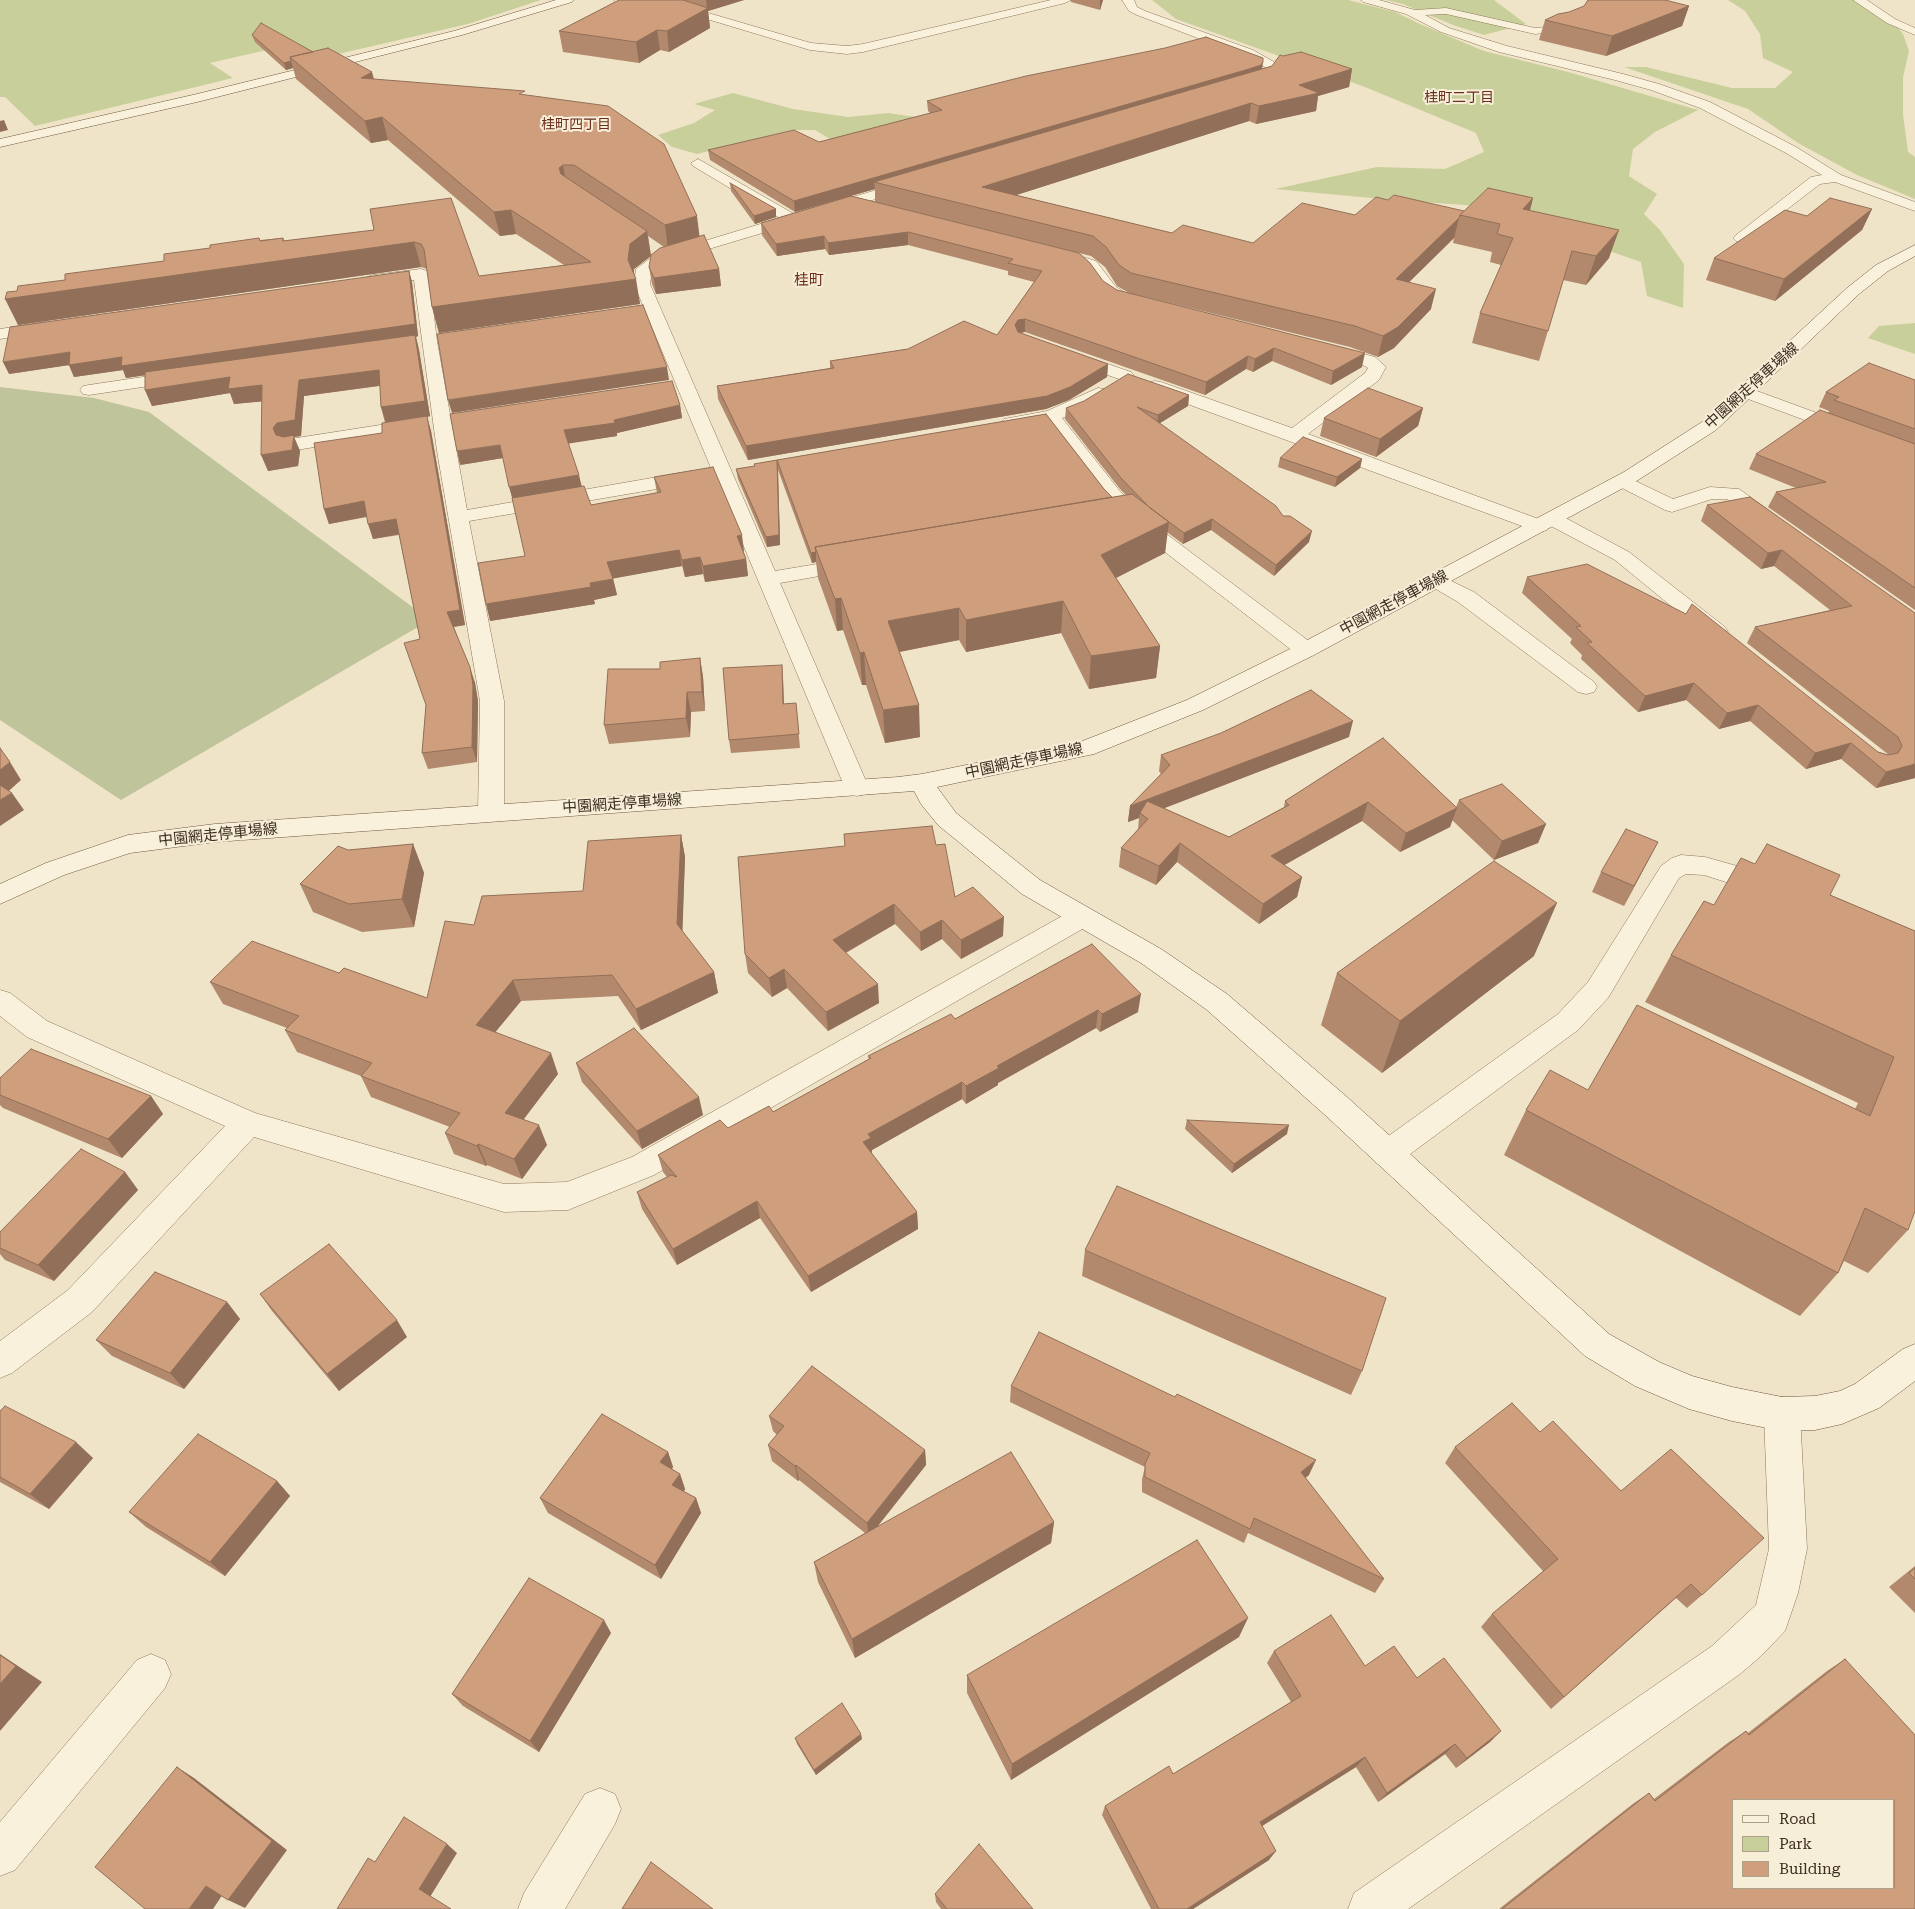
<!DOCTYPE html>
<html>
<head>
<meta charset="utf-8">
<style>
	body { margin:0 }
	#map { position:relative; width:1915px; height:1909px; overflow:hidden; background:#f0e4c8; font-family:"Roboto Serif",serif }
	canvas { display:block }
	.legend { position:absolute; left:1732px; top:1799px; width:162px; height:90px; box-sizing:border-box; background:#f7eed8; border:1px solid #ada18e; margin:0; padding:6px 9px; list-style:none; font-size:15px; color:#3d2e20 }
	.legend li { display:flex; align-items:center; gap:10px; height:25px }
	.legend b { width:25px; border:1px solid #ada18e }
</style>
</head>
<body>
<div id="map">
<canvas width="1915" height="1909"></canvas>
<ul class="legend">
<li><b style="height:6px;background:#faf1dc"></b>Road</li>
<li><b style="height:14px;background:#c9cf9b"></b>Park</li>
<li><b style="height:14px;background:#cf9f7d"></b>Building</li>
</ul>
</div>
<script>
const g = document.querySelector('canvas').getContext('2d');
g.lineJoin = 'round';
function paint(path, color) { g.fillStyle = color; g.fill(path, 'evenodd'); }
const shape = rows => new Path2D(rows.map(r => 'M' + r).join(''));
function stroke(path, color, width, dash) { g.strokeStyle = color; g.lineWidth = width; g.lineCap = dash ? 'butt' : 'round'; g.setLineDash(dash || []); g.stroke(path); }
function drawText(font, color, halo, rows, align = 'center') {
  g.font = font + ' "Roboto Serif","Noto Sans JP",serif'; g.lineWidth = 4; g.setLineDash([]); g.textBaseline = 'middle'; g.strokeStyle = halo; g.fillStyle = color; for (const [text, x, y, turn = 0] of rows) {
    g.save(); g.translate(x, y); g.rotate((+turn || 0) * Math.PI / 180); g.textAlign = isNaN(turn) ? turn : align; if (halo) g.strokeText(text, 0, 0); g.fillText(text, 0, 0); g.restore();
  }
}
const green = shape([
	[0,0,541,0,468,24,321,58,293,44,210,63,233,78,35,126,5,97,0,97],
	[1152,0,1348,0,1395,12,1422,25,1484,51,1568,72,1698,110,1655,132,1633,149,1629,176,1657,194,1644,214,1660,230,1684,264,1683,308,1647,296,1641,262,1566,236,1518,209,1382,199,1275,189,1377,167,1445,169,1484,152,1476,133,1365,87,1176,19],
	[1386,0,1494,0,1526,24,1484,35,1453,25,1403,4],
	[1728,0,1859,0,1885,12,1903,34,1909,51,1903,77,1903,114,1908,152,1915,157,1915,199,1857,175,1798,143,1748,109,1624,67,1646,67,1732,88,1775,88,1793,72,1763,58,1760,34,1745,11],
	[733,93,793,109,848,117,888,113,916,117,845,148,815,130,792,130,697,154,672,147,658,135,694,123,715,110,694,104],
	[1915,323,1915,354,1868,338,1879,326]
]);
const cemetery = shape([
	[0,387,94,398,149,412,430,620,121,800,0,720]
]);
const street = shape([
	[614,0,633,0,698,10,811,43,847,46,863,44,1051,0,1071,0,1065,3,863,52,847,54,810,50,697,16,648,10,616,2,614,0],
	[1122,0,1134,0,1137,7,1145,11,1253,50,1274,62,1278,69,1269,82,1243,90,1239,89,1237,86,1239,83,1261,76,1266,69,1265,67,1245,56,1137,15,1129,11,1122,0],
	[1361,0,1379,0,1415,10,1446,8,1535,28,1557,26,1570,20,1576,10,1606,0,1623,0,1621,2,1584,14,1578,24,1563,31,1535,34,1446,14,1425,15,1449,28,1507,46,1623,74,1659,84,1710,102,1796,147,1841,175,1915,202,1915,211,1835,182,1820,184,1746,241,1736,241,1733,238,1736,235,1811,177,1822,175,1786,153,1700,108,1651,90,1615,80,1499,52,1441,32,1406,14,1363,2,1361,0],
	[1853,0,1867,0,1895,19,1915,28,1915,35,1887,23,1853,0],
	[698,159,794,214,911,180,916,181,918,184,916,187,662,263,652,271,650,284,775,571,853,558,860,560,863,564,860,568,853,570,780,583,869,788,866,794,857,796,848,794,845,788,634,284,636,269,652,257,780,218,693,166,691,163,698,159],
	[1060,250,1096,261,1116,287,1127,294,1141,298,1143,301,1141,304,1135,306,1116,301,1104,293,1084,267,1055,258,1052,255,1055,252,1060,250],
	[421,269,427,271,429,274,437,341,467,510,692,471,699,473,702,477,699,481,692,483,469,521,504,701,504,813,500,819,491,821,482,819,478,813,480,701,437,451,414,280,373,285,367,283,365,280,367,277,373,275,421,269],
	[45,322,51,323,53,327,51,331,0,339,0,329,45,322],
	[1327,344,1375,357,1386,367,1379,380,1308,434,1544,521,1543,519,1546,515,1553,513,1560,515,1629,552,1725,627,1728,632,1725,637,1717,639,1709,637,1615,560,1549,525,1547,530,1540,532,1533,530,1149,390,1146,386,1149,382,1155,381,1161,382,1292,428,1365,373,1368,368,1363,365,1321,353,1318,349,1321,345,1327,344],
	[1073,352,1131,372,1134,376,1131,380,1125,381,1067,361,1064,357,1067,353,1073,352],
	[183,371,189,372,192,376,189,380,89,395,83,394,80,390,83,386,89,385,183,371],
	[1746,387,1915,449,1915,461,1740,396,1737,392,1740,388,1746,387],
	[1098,388,1104,389,1107,393,1104,397,1082,410,1062,418,1119,490,1148,520,1314,645,1317,650,1314,655,1306,657,1298,655,1134,528,1105,498,1046,422,1010,429,1004,427,1001,423,1004,419,1047,411,1098,388],
	[419,419,426,421,428,425,426,429,290,451,283,449,281,445,283,441,290,439,419,419],
	[1623,475,1673,499,1710,487,1739,489,1778,517,1781,521,1778,525,1771,527,1764,525,1727,499,1712,499,1672,512,1665,510,1616,485,1613,481,1616,477,1623,475],
	[1436,575,1443,577,1474,592,1594,682,1597,687,1594,692,1586,694,1578,692,1458,602,1429,585,1425,581,1429,577,1436,575],
	[1681,855,1705,857,1744,868,1776,882,1780,889,1776,896,1767,898,1726,882,1704,875,1686,874,1679,878,1608,998,1578,1030,1398,1163,1387,1167,1376,1163,1372,1154,1376,1145,1558,1014,1588,982,1661,866,1672,858,1681,855],
	[1082,907,1091,910,1095,917,1091,924,654,1175,568,1210,504,1212,254,1137,92,1312,12,1373,0,1378,0,1341,68,1290,225,1126,27,1037,0,1016,0,990,10,993,47,1021,255,1113,504,1184,567,1182,632,1157,1073,910,1082,907],
	[1782,1397,1795,1402,1800,1414,1807,1549,1798,1593,1785,1631,1761,1656,1740,1674,1408,1909,1348,1909,1354,1893,1712,1646,1756,1605,1769,1549,1764,1414,1769,1402,1782,1397],
	[151,1654,165,1660,171,1674,165,1688,15,1870,0,1876,0,1822,137,1660,151,1654],
	[600,1788,615,1794,621,1809,615,1824,565,1909,518,1909,524,1893,585,1794,600,1788]
]);
const secondary = shape([
	[556,0,574,0,572,2,462,35,197,102,0,147,0,139,197,94,454,31,556,0],
	[1915,245,1915,256,1888,271,1859,294,1716,430,1638,480,1314,655,1203,710,1094,754,937,787,956,813,1040,880,1161,949,1227,994,1347,1097,1609,1334,1659,1362,1692,1376,1732,1387,1782,1397,1815,1396,1840,1391,1855,1384,1903,1349,1915,1344,1915,1381,1879,1408,1842,1424,1815,1430,1782,1431,1732,1421,1689,1409,1635,1386,1585,1356,1325,1115,1207,1010,1141,963,1022,894,938,825,921,804,914,791,215,842,130,853,64,875,0,904,0,884,46,863,128,835,215,824,898,777,922,774,1080,742,1187,700,1298,645,1624,472,1702,422,1847,288,1876,265,1915,245]
]);
const wall = shape([
	[619,0,744,0,708,11,710,28,669,52,660,50,639,63,563,52,559,31],
	[1071,0,1103,0,1100,10,1071,2],
	[1689,6,1682,26,1606,56,1539,40,1545,20],
	[252,35,313,52,373,79,525,95,700,236,719,269,721,286,656,294,652,284,649,267,664,247,648,236,651,256,634,269,634,273,640,304,439,333,432,307,427,269,421,267,18,325,17,291,65,280,164,261,210,248,259,238,260,240,283,238,284,241,374,230,370,209,479,276,564,265,516,234,500,236,388,140,371,143,296,79,293,68,286,70,255,42],
	[1283,56,1352,69,1349,87,1318,96,1316,111,1256,124,1249,121,1016,195,1172,233,1253,243,1355,215,1388,200,1464,211,1533,198,1530,210,1609,258,1586,285,1563,280,1539,361,1472,343,1480,313,1501,265,1490,262,1492,252,1453,243,1454,238,1409,282,1431,309,1394,348,1378,357,1350,347,1137,295,1362,367,1331,385,1272,361,1253,372,1246,369,1205,395,1025,332,1021,333,1108,364,1107,377,1069,400,1046,409,748,460,718,399,717,386,830,368,830,361,997,335,1034,282,1008,275,1008,271,908,245,829,255,825,249,777,256,762,235,761,223,851,196,1103,281,1117,290,1129,293,1117,286,1105,267,1091,256,875,202,875,189,795,212,710,160,708,150,819,142,930,113,928,111,927,101,1262,69,1272,66],
	[730,183,776,209,776,217,755,224,731,191],
	[1872,209,1862,230,1775,301,1706,280,1714,258,1807,216],
	[409,271,412,282,418,336,416,337,419,350,430,416,427,417,431,431,465,625,454,627,475,683,478,701,477,762,428,769,422,753,426,705,420,639,399,535,373,539,367,517,329,524,324,509,382,433,385,423,381,407,380,386,304,396,301,436,294,437,300,451,298,466,268,471,262,401,234,404,230,393,152,406,145,390,145,375,126,378,123,370,74,377,69,365,9,374],
	[1915,380,1915,610,1768,507,1776,492,1796,488,1749,469,1756,454,1828,413,1829,411,1819,407,1826,392],
	[1189,395,1188,406,1159,423,1283,516,1309,542,1274,576,1211,530,1183,544,1167,532,1165,553,1116,578,1160,646,1156,678,1089,689,1061,633,966,652,959,640,899,652,920,737,885,743,866,685,862,685,843,630,837,631,818,578,816,562,812,563,778,470,780,545,767,547,738,479,736,469,754,466,754,464,1046,414,1104,489,1112,497,1126,495,1120,489,1065,419,1066,408],
	[680,405,682,418,617,433,617,436,568,443,582,487,591,505,657,493,654,477,744,551,743,552,746,559,748,576,705,582,703,574,685,577,682,566,613,578,617,595,594,600,595,604,490,621,525,556,503,458,460,465],
	[1423,408,1418,426,1376,457,1320,436,1324,418],
	[1280,458,1362,459,1360,468,1335,487,1278,467],
	[1707,505,1915,613,1915,778,1876,788,1841,759,1806,769,1750,721,1719,729,1686,700,1638,712,1581,659,1582,655,1570,643,1572,639,1522,593,1527,577,1878,752,1889,755,1747,643,1755,627,1830,610,1774,566,1761,569,1701,521],
	[700,658,703,677,705,711,691,712,690,737,609,744,604,725,660,669],
	[782,665,783,678,784,704,796,703,800,748,731,753,729,740],
	[1349,737,1164,808,1229,837,1284,807,1285,801,1383,738,1456,807,1459,800,1546,824,1538,843,1494,860,1452,820,1450,827,1400,852,1362,821,1284,865,1302,877,1297,897,1259,924,1177,862,1156,885,1119,867,1121,848,1138,829,1139,818,1128,822,1130,806,1161,774,1159,771,1161,755],
	[844,834,936,845,955,897,1003,936,961,959,942,939,921,951,895,924,846,953,879,1003,828,1031,787,988,772,997,748,973,745,954,845,846],
	[681,835,685,857,682,931,714,972,718,993,641,1030,618,996,521,1001,495,1032,558,1074,524,1119,547,1145,522,1179,487,1165,486,1166,454,1154,445,1133,450,1127,371,1097,361,1076,297,1052,285,1030,287,1028,223,1004,210,982,339,973,427,998,474,925,583,891],
	[1658,842,1624,906,1592,892,1601,872],
	[413,844,424,873,414,927,362,932,313,912,300,884,348,850],
	[1830,895,1915,931,1908,1230,1868,1273,1844,1261,1838,1273,1800,1316,1504,1155,1526,1110,1588,1090,1855,1109,1858,1103,1645,1002,1671,955,1714,905],
	[1092,944,1138,1012,1100,1032,1096,1028,998,1083,998,1085,966,1104,962,1099,872,1150,872,1154,917,1212,918,1229,811,1292,760,1218,677,1265,642,1209,637,1192,667,1177,663,1172,658,1155,773,1112,869,1059,868,1056,955,1019],
	[1534,956,1382,1073,1321,1025,1337,973],
	[576,1063,703,1115,642,1149,582,1082],
	[0,1078,151,1096,163,1114,122,1158,3,1108,0,1105],
	[1187,1120,1287,1134,1232,1173,1185,1129],
	[125,1172,138,1190,54,1281,5,1260,0,1254,0,1232],
	[1085,1250,1362,1371,1351,1395,1082,1276],
	[260,1294,407,1337,339,1391,272,1311],
	[227,1302,240,1319,184,1389,112,1356,96,1340],
	[1011,1386,1309,1475,1305,1478,1384,1579,1375,1593,1248,1533,1244,1543,1142,1492,1142,1479,1145,1467,1010,1402],
	[0,1411,93,1458,49,1509,0,1482],
	[769,1416,925,1450,926,1465,878,1526,1054,1522,1051,1543,855,1658,818,1582,814,1562,865,1533,799,1480,798,1481,772,1461,768,1445,777,1435,773,1431],
	[1540,1432,1702,1595,1687,1608,1676,1598,1551,1709,1481,1627,1492,1614,1543,1571,1445,1463,1455,1447],
	[668,1452,673,1467,672,1469,680,1474,685,1489,684,1492,696,1498,701,1513,661,1579,548,1513,540,1498],
	[277,1481,290,1496,225,1576,146,1527,129,1512],
	[1915,1566,1915,1613,1889,1587],
	[611,1633,539,1752,463,1706,452,1694],
	[1239,1637,1011,1780,967,1693,967,1675],
	[1274,1651,1365,1666,1417,1678,1490,1742,1456,1768,1445,1754,1378,1802,1356,1767,1262,1826,1269,1860,1193,1909,1151,1909,1102,1815,1105,1806,1173,1774,1291,1702,1267,1663],
	[1845,1659,1915,1909,1499,1909,1634,1803,1649,1793,1654,1799,1729,1742,1746,1731,1748,1733,1827,1671],
	[795,1738,862,1739,816,1775,797,1744],
	[935,1894,1033,1909,941,1909,936,1902]
]);
const shadedWall = shape([
	[706,0,744,0,708,11,710,28,669,52,667,31,707,8],
	[1100,0,1103,0,1100,10],
	[1689,6,1682,26,1606,56,1612,36],
	[657,30,660,50,639,63,636,42],
	[291,61,293,68,286,70,284,63],
	[1263,62,1262,71,874,182,875,189,795,212,794,201],
	[1352,69,1349,87,1318,96,1316,111,1256,124,1259,106,1299,85],
	[372,72,378,94,361,78],
	[1251,103,1249,121,982,206,982,187],
	[382,117,388,140,371,143,365,121],
	[4,120,8,130,0,132,0,121],
	[563,165,567,188,559,168],
	[1533,198,1526,226,1523,209],
	[776,209,776,217,755,224,754,216],
	[1872,209,1862,230,1775,301,1784,279],
	[511,210,516,234,500,236,494,212],
	[697,216,700,240,668,250,665,225],
	[1459,218,1454,238,1391,300,1396,279],
	[1619,230,1609,258,1586,285,1596,256],
	[647,231,651,256,634,269,633,280,636,279,640,304,439,333,432,307,628,260,630,244],
	[908,232,908,245,829,255,828,243],
	[824,236,825,249,777,256,776,244],
	[259,238,268,263,283,241,283,238,290,259,414,242,421,267,18,325,5,299,260,241],
	[719,269,721,286,656,294,654,278],
	[409,271,412,282,418,336,416,337,419,350,430,416,427,417,431,431,465,625,452,627,381,407,415,337,126,378,123,370,74,377,69,365],
	[1436,289,1431,309,1394,348,1378,357,1383,336],
	[1025,319,1025,332,1018,333,1015,325,1018,320],
	[1274,348,1272,361,1253,372,1255,359],
	[70,352,76,364,9,374,3,362],
	[1365,353,1362,367,1331,385,1333,371],
	[1248,356,1246,369,1205,395,1206,382],
	[1108,364,1107,377,1069,400,1046,409,748,460,746,446],
	[667,367,669,380,452,413,448,400],
	[379,370,384,385,304,396,301,436,294,437,300,451,298,466,268,471,261,455,279,444,273,428,299,380],
	[230,377,262,385,267,401,234,404,230,393,152,406,145,390],
	[1189,395,1188,406,1157,425,1158,415],
	[680,405,682,418,617,433,617,436,566,444,564,430],
	[1423,408,1418,426,1376,457,1380,439],
	[500,445,503,458,460,465,457,451],
	[1362,459,1360,468,1335,487,1337,477],
	[777,460,778,470,780,545,767,547,766,537],
	[579,475,582,488,513,500,509,487],
	[364,501,369,516,329,524,324,509],
	[396,519,400,534,373,539,368,524],
	[1212,519,1211,530,1183,544,1184,533],
	[1169,522,1165,553,1098,587,1101,555],
	[1312,531,1309,542,1274,576,1276,565],
	[742,535,744,551,739,552,737,536],
	[679,550,682,566,611,579,607,562],
	[1782,550,1774,566,1761,569,1768,553],
	[816,552,816,562,812,563,811,553],
	[700,557,703,574,685,577,682,560],
	[746,559,748,576,705,582,703,566],
	[613,579,617,595,594,600,595,604,490,621,486,604],
	[841,598,843,630,837,631,835,599],
	[1063,601,1061,633,966,652,966,620],
	[959,608,959,640,889,654,888,621],
	[1160,646,1156,678,1089,689,1091,656],
	[864,652,866,685,862,685,860,653],
	[700,658,703,677,705,711,702,692],
	[782,665,783,678,784,718,783,704],
	[470,667,475,683,478,701,477,762,472,747],
	[1694,683,1686,700,1638,712,1645,696],
	[687,692,691,712,690,737,686,718],
	[919,705,920,737,885,743,883,710],
	[1758,705,1750,721,1719,729,1727,713],
	[1353,721,1349,737,1144,816,1140,813,1139,818,1128,822,1130,806],
	[1851,743,1841,759,1806,769,1815,753],
	[10,762,21,780,2,797,0,794,0,770],
	[1915,764,1915,778,1876,788,1886,772],
	[12,793,24,810,0,826,0,800],
	[1368,802,1362,821,1267,875,1271,856],
	[1457,808,1450,827,1400,852,1406,833],
	[1546,824,1538,843,1494,860,1502,841],
	[681,835,685,857,682,946,677,924],
	[1658,842,1648,861,1624,906,1634,886],
	[1180,843,1177,862,1156,885,1159,866],
	[413,844,424,873,414,927,402,899],
	[1302,877,1297,897,1259,924,1263,904],
	[1557,903,1534,956,1382,1073,1400,1021],
	[894,904,895,924,834,959,833,940],
	[1004,917,1003,936,961,959,961,940],
	[942,920,942,939,921,951,920,932],
	[784,969,787,988,772,997,769,978],
	[714,972,718,993,641,1030,636,1009],
	[513,980,521,1001,484,1046,476,1025],
	[878,984,879,1003,828,1031,826,1012],
	[1141,994,1138,1012,1100,1032,1102,1014],
	[1098,1010,1096,1028,998,1083,998,1085,966,1104,966,1086,997,1066],
	[551,1053,558,1074,513,1133,505,1113],
	[962,1082,962,1099,872,1150,872,1155,863,1142,868,1134],
	[151,1096,163,1114,122,1158,108,1139],
	[699,1097,703,1115,642,1149,637,1131],
	[539,1125,547,1145,522,1179,514,1159],
	[1289,1125,1287,1134,1232,1173,1234,1164],
	[478,1144,487,1165,486,1166,477,1146],
	[125,1172,138,1190,54,1281,38,1265],
	[757,1201,760,1218,677,1265,673,1249],
	[917,1212,918,1229,811,1292,808,1276],
	[227,1302,240,1319,184,1389,170,1373],
	[397,1320,407,1337,339,1391,327,1374],
	[76,1442,93,1458,49,1509,30,1494],
	[925,1450,926,1465,869,1537,867,1523],
	[668,1452,673,1467,666,1478,660,1462],
	[1316,1460,1309,1475,1294,1487,1301,1472],
	[796,1465,799,1480,798,1481,795,1466],
	[680,1474,685,1489,677,1500,672,1485],
	[277,1481,290,1496,225,1576,210,1562],
	[696,1498,701,1513,661,1579,655,1565],
	[1054,1522,1051,1543,855,1658,852,1639],
	[1248,1618,1239,1637,1011,1780,1012,1764],
	[604,1620,611,1633,539,1752,530,1741],
	[0,1654,42,1682,0,1731],
	[1501,1731,1490,1742,1456,1768,1467,1758],
	[861,1734,862,1739,816,1775,814,1770],
	[1455,1744,1445,1754,1378,1802,1387,1793],
	[1365,1757,1356,1767,1254,1831,1260,1822],
	[177,1767,194,1778,287,1850,245,1908,228,1900],
	[447,1844,457,1853,430,1897,419,1889],
	[1276,1851,1269,1860,1193,1909,1187,1909],
	[206,1886,223,1894,213,1909,189,1909]
]);
const building = shape([
	[619,0,683,0,708,8,667,31,657,30,636,42,559,31,619,0],
	[1588,0,1665,0,1689,6,1612,36,1545,20,1558,14,1569,12,1584,6,1588,0],
	[261,23,313,52,290,57,291,61,284,63,252,35,261,23],
	[1206,37,1263,58,1263,62,1261,65,1249,69,794,201,708,150,794,130,819,142,942,110,927,101,1026,76,1165,48,1206,37],
	[328,48,372,72,361,78,525,91,519,94,608,106,664,144,697,216,665,225,574,165,563,165,559,168,561,174,647,231,630,244,628,260,636,279,432,307,424,249,421,244,414,242,5,299,7,292,17,291,18,286,65,280,65,274,164,261,164,254,210,248,210,245,259,238,260,241,283,238,283,241,374,230,370,209,451,198,479,276,591,262,511,210,494,212,382,117,365,121,290,57,328,48],
	[1301,52,1352,69,1299,85,1319,93,1259,106,1251,103,982,187,1172,233,1183,225,1253,243,1302,203,1355,215,1376,197,1388,200,1394,195,1464,211,1460,215,1459,218,1396,279,1436,289,1398,327,1383,336,1355,326,1131,273,1119,265,1106,247,1093,236,874,182,1272,66,1280,55,1283,56,1301,52],
	[730,183,776,209,754,216,730,183],
	[1488,188,1533,198,1523,209,1619,230,1596,256,1572,251,1548,331,1480,313,1513,238,1497,234,1500,224,1460,215,1488,188],
	[851,196,1079,253,1090,263,1103,281,1117,290,1365,353,1333,371,1274,348,1255,359,1248,356,1206,382,1025,319,1018,320,1015,325,1018,332,1108,364,1070,387,1047,396,746,446,717,386,834,368,830,361,908,349,964,321,997,335,1042,271,1008,263,1013,259,908,232,828,243,824,236,776,244,761,223,851,196],
	[1830,198,1872,209,1784,279,1714,258,1785,210,1807,216,1830,198],
	[704,235,719,269,654,278,649,267,651,255,660,248,704,235],
	[409,271,415,324,121,366,122,357,69,365,70,352,3,362,10,327,409,271],
	[643,305,667,367,448,400,437,334,643,305],
	[415,335,425,401,381,407,379,370,299,380,295,420,277,423,273,428,276,435,284,437,294,435,292,450,261,455,262,385,228,389,230,377,145,390,145,372,415,335],
	[1869,363,1915,380,1915,429,1834,400,1839,397,1826,392,1869,363],
	[1128,374,1189,395,1158,415,1137,407,1276,506,1283,516,1290,516,1312,531,1276,565,1212,519,1184,533,1150,508,1121,478,1066,408,1084,401,1128,374],
	[672,381,680,405,614,420,615,423,564,430,579,475,509,487,500,445,457,451,450,414,672,381],
	[1368,388,1423,408,1380,439,1324,418,1368,388],
	[1820,410,1915,444,1915,588,1776,492,1826,482,1756,454,1820,410],
	[1046,414,1104,489,1112,497,815,547,816,552,811,553,777,460,779,535,766,537,736,469,755,466,754,464,1046,414],
	[427,416,460,610,447,612,470,667,473,685,472,747,422,753,426,705,404,643,420,639,396,519,368,524,364,501,324,509,314,443,382,433,382,423,427,416],
	[1303,437,1362,459,1337,477,1280,458,1303,437],
	[713,467,742,535,737,536,746,559,703,566,700,557,682,560,679,550,607,562,613,579,590,583,591,587,486,604,478,563,525,556,512,498,584,486,591,505,661,492,654,477,713,467],
	[1132,494,1169,522,1101,555,1160,646,1091,656,1063,601,966,620,959,608,888,621,919,705,883,710,864,652,860,653,841,598,835,599,815,547,1132,494],
	[1750,497,1915,613,1915,764,1886,772,1851,743,1815,753,1758,705,1727,713,1694,683,1645,696,1587,643,1592,642,1576,627,1581,626,1527,577,1587,564,1686,614,1692,604,1878,752,1888,755,1898,753,1902,746,1898,737,1755,627,1852,606,1782,550,1768,553,1707,505,1750,497],
	[700,658,702,692,687,692,686,718,604,725,608,669,660,669,660,662,700,658],
	[782,665,783,704,796,703,799,734,729,740,723,668,782,665],
	[1311,690,1353,721,1130,806,1170,765,1161,755,1221,733,1311,690],
	[1383,738,1457,808,1406,833,1368,802,1271,856,1302,877,1263,904,1180,843,1159,866,1121,848,1148,819,1140,813,1147,801,1229,837,1289,805,1285,801,1383,738],
	[0,748,10,762,0,770,0,748],
	[1502,784,1546,824,1502,841,1459,800,1502,784],
	[0,785,12,793,0,800,0,785],
	[932,826,936,845,945,844,955,897,973,887,1004,917,961,940,942,920,920,932,894,904,833,940,878,984,826,1012,784,969,769,978,745,954,738,857,845,846,844,834,932,826],
	[1626,829,1658,842,1634,886,1601,872,1626,829],
	[681,835,677,924,714,972,636,1009,612,975,513,980,476,1025,551,1053,505,1113,539,1125,514,1159,478,1144,477,1146,445,1133,460,1113,361,1076,372,1063,285,1030,299,1016,210,982,252,941,339,973,344,968,427,998,445,921,474,925,482,896,583,891,588,841,681,835],
	[413,844,402,899,349,904,300,884,338,846,348,850,413,844],
	[1767,844,1840,875,1830,895,1915,931,1915,1211,1908,1230,1865,1208,1838,1273,1526,1110,1550,1070,1588,1090,1637,1005,1870,1116,1894,1057,1671,955,1704,901,1714,905,1741,858,1755,864,1767,844],
	[1494,861,1557,903,1400,1021,1337,973,1494,861],
	[1092,944,1141,994,1102,1014,1098,1010,997,1066,999,1068,966,1086,962,1082,868,1134,871,1138,863,1142,917,1212,808,1276,757,1201,673,1249,637,1192,671,1175,677,1177,658,1155,720,1120,728,1128,769,1106,773,1112,871,1058,868,1056,951,1014,955,1019,1092,944],
	[634,1028,699,1097,637,1131,576,1063,634,1028],
	[31,1049,151,1096,108,1139,0,1095,0,1078,31,1049],
	[1187,1120,1289,1125,1234,1164,1187,1120],
	[81,1149,125,1172,38,1265,0,1248,0,1232,81,1149],
	[1117,1186,1386,1298,1362,1371,1085,1250,1117,1186],
	[329,1244,397,1320,327,1374,260,1294,329,1244],
	[155,1272,227,1302,170,1373,96,1340,155,1272],
	[1039,1332,1175,1397,1177,1394,1316,1460,1301,1472,1384,1579,1254,1518,1250,1529,1145,1477,1145,1464,1150,1453,1011,1386,1039,1332],
	[812,1366,925,1450,867,1523,796,1465,795,1466,768,1445,784,1426,769,1416,812,1366],
	[1512,1403,1540,1432,1553,1421,1621,1491,1671,1449,1764,1538,1702,1595,1691,1584,1564,1697,1492,1614,1558,1559,1455,1447,1512,1403],
	[5,1406,76,1442,30,1494,0,1477,0,1411,5,1406],
	[602,1414,668,1452,660,1462,680,1474,672,1485,696,1498,655,1565,540,1498,602,1414],
	[198,1434,277,1481,210,1562,129,1512,198,1434],
	[1011,1452,1054,1522,852,1639,814,1562,1011,1452],
	[1197,1540,1248,1618,1012,1764,967,1675,1197,1540],
	[1915,1568,1915,1579,1909,1573,1915,1568],
	[529,1578,604,1620,530,1741,452,1694,529,1578],
	[1331,1615,1365,1666,1394,1646,1417,1678,1444,1658,1501,1731,1467,1758,1455,1744,1387,1793,1365,1757,1260,1822,1276,1851,1187,1909,1159,1909,1105,1806,1169,1766,1173,1774,1301,1696,1274,1651,1331,1615],
	[0,1655,16,1666,0,1684,0,1655],
	[1845,1659,1915,1735,1915,1909,1502,1909,1649,1793,1655,1801,1746,1731,1749,1735,1845,1659],
	[1734,1800,1894,1800,1894,1888,1734,1888,1734,1800],
	[842,1703,861,1734,814,1770,795,1738,842,1703],
	[177,1767,272,1841,228,1900,206,1886,189,1909,145,1909,95,1867,177,1767],
	[404,1817,447,1844,419,1889,451,1909,337,1909,368,1858,375,1862,404,1817],
	[979,1844,1033,1909,947,1909,935,1894,979,1844],
	[651,1862,713,1909,622,1909,651,1862]
]);
const farNeighbourhoodnames = [
	["桂町二丁目",1459,98],
	["桂町四丁目",576,125]
];
const farQuarternames = [
	["桂町",809,281]
];
const streetNames = [
	["中園網走停車場線",1752,386,-42],
	["中園網走停車場線",1394,603,-28],
	["中園網走停車場線",1024,761,-12],
	["中園網走停車場線",622,804,-4],
	["中園網走停車場線",218,835,-6]
];
paint(green, '#c9cf9b');
paint(cemetery, '#bfc49a');
stroke(street, '#8d765c', 1);
stroke(secondary, '#6f573f', 1);
paint(street, '#faf1dc');
paint(secondary, '#faf1dc');
paint(wall, '#b2896c');
paint(shadedWall, '#916f58');
paint(building, '#cf9f7d');
stroke(building, '#916f58', 1);
drawText('14px', '#6b2e1e', '#f7eed8', farNeighbourhoodnames);
drawText('15px', '#6b2e1e', '#f7eed8', farQuarternames);
drawText('15px', '#3d2e20', '#f7eed8', streetNames);
</script>
</body>
</html>
